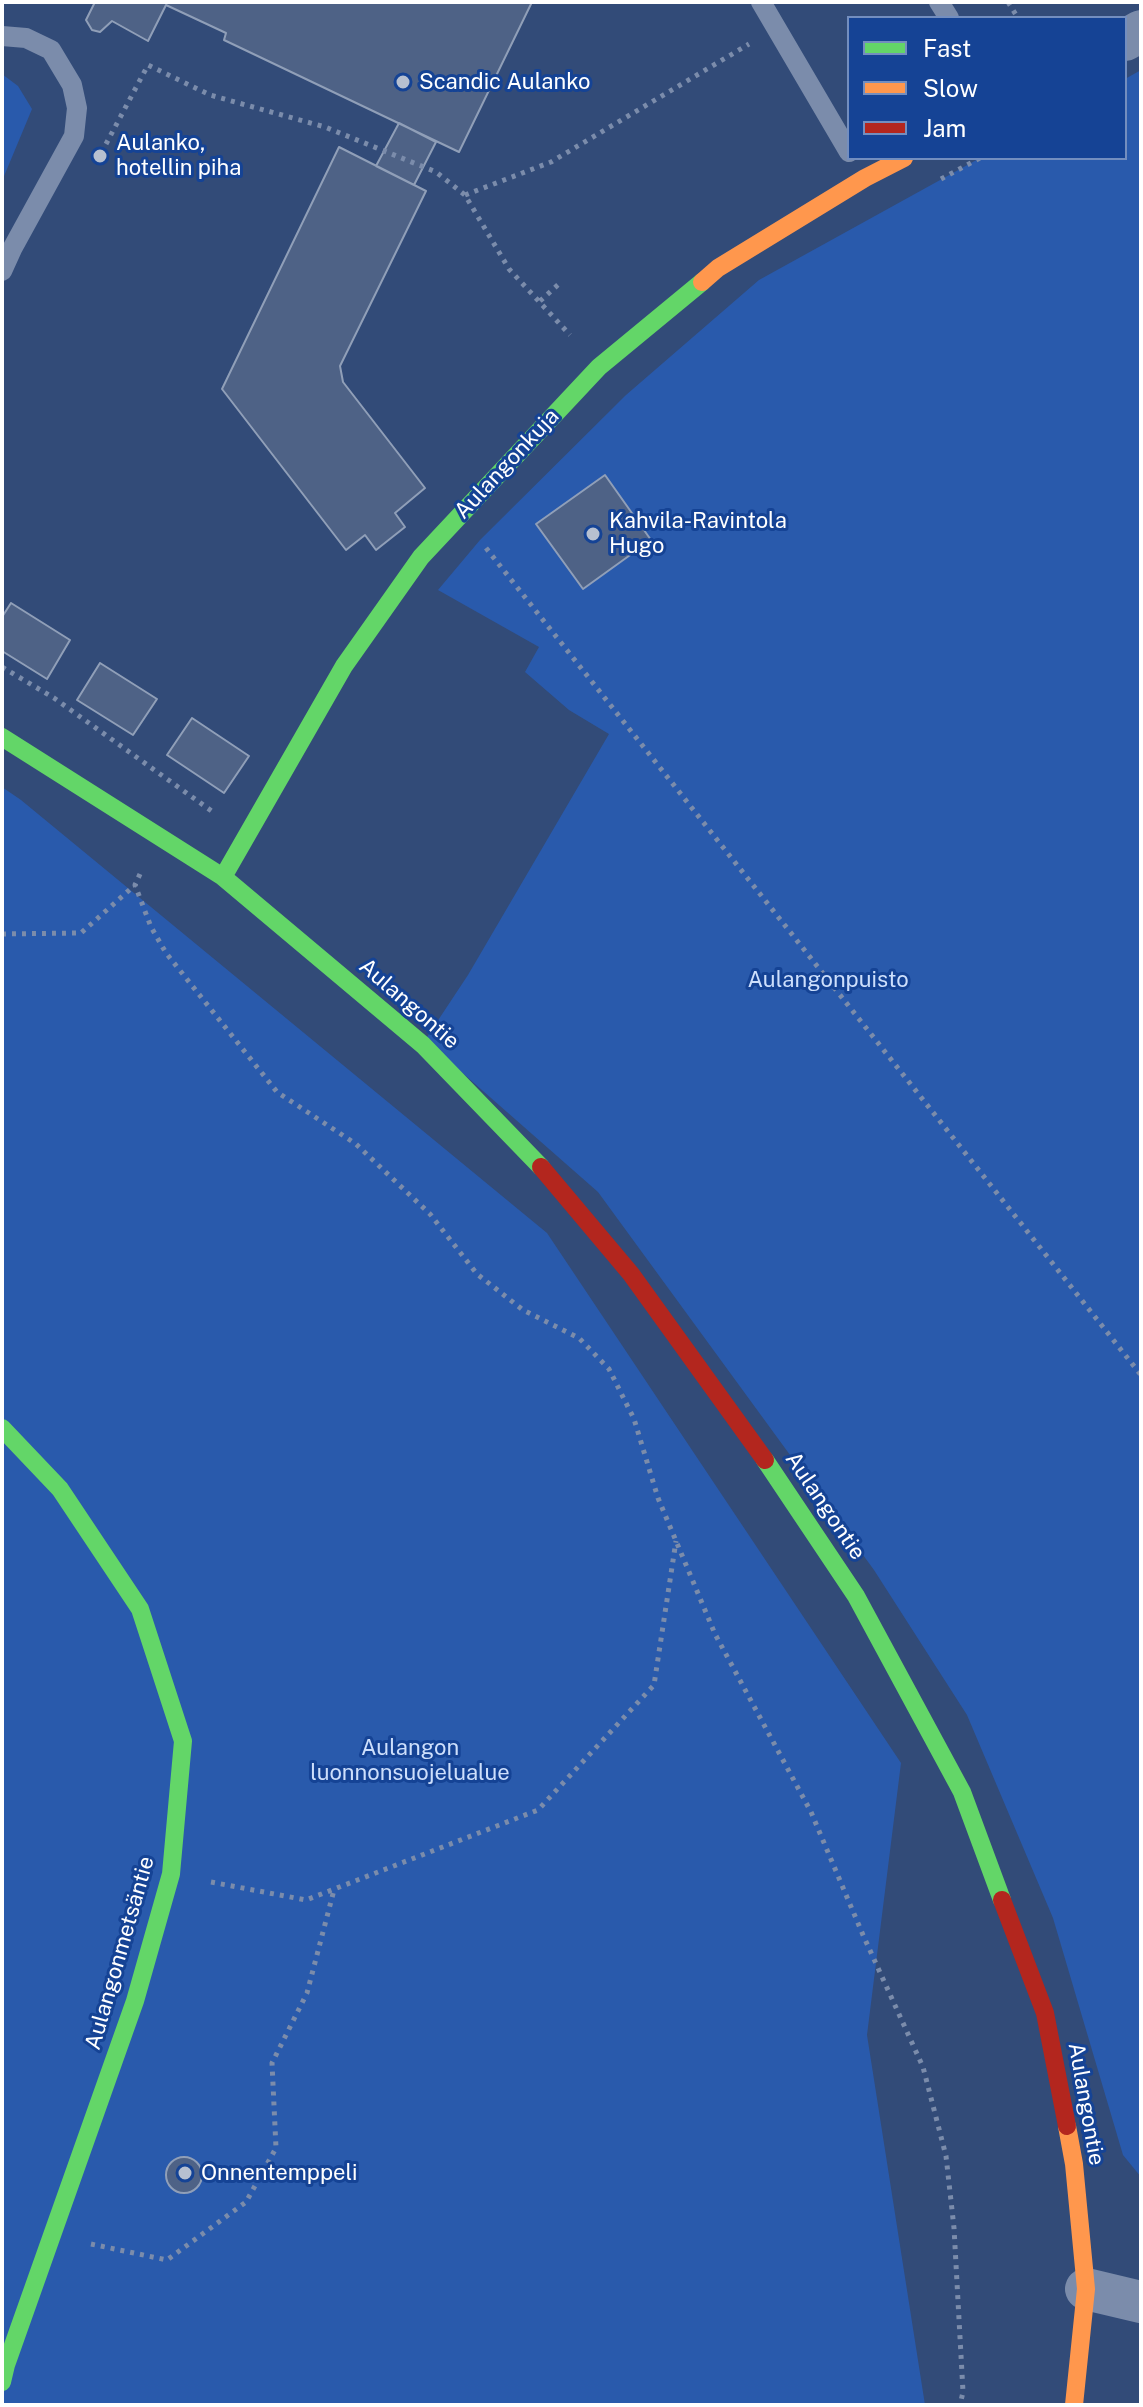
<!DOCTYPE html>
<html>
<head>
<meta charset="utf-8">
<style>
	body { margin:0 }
	#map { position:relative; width:1143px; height:2407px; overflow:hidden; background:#324b78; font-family:"Public Sans",sans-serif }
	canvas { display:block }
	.frame { position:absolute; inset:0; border:4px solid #fff; pointer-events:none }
	.legend { position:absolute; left:847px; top:16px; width:280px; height:144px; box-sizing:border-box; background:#154395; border:2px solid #738ebf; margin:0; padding:10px 14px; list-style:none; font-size:24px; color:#fff }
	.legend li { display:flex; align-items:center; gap:16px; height:40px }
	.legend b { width:40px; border:2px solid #738ebf }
</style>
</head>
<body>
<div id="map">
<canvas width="1143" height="2407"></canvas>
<div class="frame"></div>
<ul class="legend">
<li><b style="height:10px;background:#63d668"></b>Fast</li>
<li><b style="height:10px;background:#ff974d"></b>Slow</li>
<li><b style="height:10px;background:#b3261e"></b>Jam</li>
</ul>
</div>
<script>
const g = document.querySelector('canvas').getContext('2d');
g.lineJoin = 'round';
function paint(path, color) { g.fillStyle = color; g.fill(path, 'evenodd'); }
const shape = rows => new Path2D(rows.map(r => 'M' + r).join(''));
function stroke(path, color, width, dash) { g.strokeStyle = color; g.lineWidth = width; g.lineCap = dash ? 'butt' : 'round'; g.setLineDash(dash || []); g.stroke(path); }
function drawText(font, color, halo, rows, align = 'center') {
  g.font = font + ' "Public Sans",sans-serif'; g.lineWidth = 6; g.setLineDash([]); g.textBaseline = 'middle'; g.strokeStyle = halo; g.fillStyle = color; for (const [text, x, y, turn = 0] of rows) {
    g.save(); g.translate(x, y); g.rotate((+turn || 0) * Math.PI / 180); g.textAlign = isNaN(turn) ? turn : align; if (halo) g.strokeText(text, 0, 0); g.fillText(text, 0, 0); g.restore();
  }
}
const green = shape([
	[1141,70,1141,2177,1123,2155,1053,1918,967,1715,874,1570,598,1192,425,1040,468,975,609,734,569,710,525,672,539,647,438,590,480,540,626,395,759,280,980,158,1125,158,1125,79],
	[2,74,18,86,32,109,2,181],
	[2,787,21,800,547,1233,901,1763,867,2035,925,2405,2,2405]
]);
const building = shape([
	[95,2,532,2,459,152,224,40,226,33,166,5,148,41,112,21,100,32,92,30,86,20,95,2],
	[399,123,436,142,414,185,376,166,399,123],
	[339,147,426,191,340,366,343,382,425,488,395,513,405,527,376,550,365,535,346,550,222,389,339,147],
	[605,475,651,540,583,589,536,524,605,475],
	[11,603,70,640,47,679,2,651,2,617,11,603],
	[100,663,157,699,133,735,77,700,100,663],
	[192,718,249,756,224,793,167,755,192,718],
	'166 2175a18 18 0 1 1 36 0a18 18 0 1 1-36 0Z'
]);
const path = shape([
	[1008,2,1018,18],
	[106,144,148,65,210,95,325,127,436,172,465,195,509,269,570,335],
	[941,179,980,158],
	[465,195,551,162,749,44],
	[540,301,560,283],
	[486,548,1141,1375],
	[2,667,54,698,213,812],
	[140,874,135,885,151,927,166,953,277,1092,356,1144,430,1214,477,1274,523,1310,579,1338,609,1369,634,1419,658,1498,715,1634,811,1812,863,1935,923,2067,946,2156,954,2228,963,2392,960,2405],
	[2,934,81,933,135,885],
	[211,1882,306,1900,538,1810,654,1685,676,1541],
	[91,2244,167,2260,246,2202,276,2148,272,2063,307,1993,334,1890]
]);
const lane = shape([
	[761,2,849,152],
	[939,2,949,18],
	[2,36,26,38,51,50,72,85,77,108,74,136,12,249,2,271]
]);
const street = shape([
	[1125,40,1141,31],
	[1086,2289,1141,2302]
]);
const fast = shape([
	[2,737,223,877,423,1045,541,1167],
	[223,877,344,666,421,557,599,367,702,282],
	[2,1428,60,1489,140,1609,183,1741,171,1874,135,2001,6,2365,2,2382],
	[765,1460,856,1596,962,1792,1002,1900]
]);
const slow = shape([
	[702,282,718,268,865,178,904,158],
	[1067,2126,1074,2164,1086,2289,1074,2405]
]);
const jam = shape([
	[541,1167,631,1274,765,1460],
	[1002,1900,1045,2013,1067,2126]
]);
const markers = [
	[403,82,8,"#b7c0d0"],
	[100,156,8,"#b7c0d0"],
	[593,534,8,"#b7c0d0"],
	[185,2173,8,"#b7c0d0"]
];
const poiNames = [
	["Scandic Aulanko",419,82],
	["Aulanko,",116,143],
	["hotellin piha",116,168],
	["Kahvila-Ravintola",609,521],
	["Hugo",609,546],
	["Onnentemppeli",201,2173]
];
const streetNames = [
	["Aulangonkuja",507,464,-47],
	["Aulangontie",409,1004,41],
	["Aulangontie",825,1506,56],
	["Aulangonmetsäntie",120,1953,-74],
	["Aulangontie",1086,2104,80]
];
const parkNames = [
	["Aulangonpuisto",828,980],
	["Aulangon",410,1748],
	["luonnonsuojelualue",410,1773]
];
paint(green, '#295aac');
paint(building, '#4e6286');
stroke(building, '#909fb8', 2);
stroke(path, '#7b8cab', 5, [4, 6]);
stroke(lane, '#7b8cab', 20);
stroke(street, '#7b8cab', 42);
stroke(fast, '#63d668', 18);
stroke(slow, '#ff974d', 18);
stroke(jam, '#b3261e', 18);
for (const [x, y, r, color] of markers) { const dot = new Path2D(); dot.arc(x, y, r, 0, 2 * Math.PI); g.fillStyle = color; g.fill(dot); stroke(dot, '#154395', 3); }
drawText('22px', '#fff', '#154395', poiNames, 'left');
drawText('22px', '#fff', '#154395', streetNames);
drawText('22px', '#cddffc', '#154395', parkNames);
</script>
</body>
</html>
